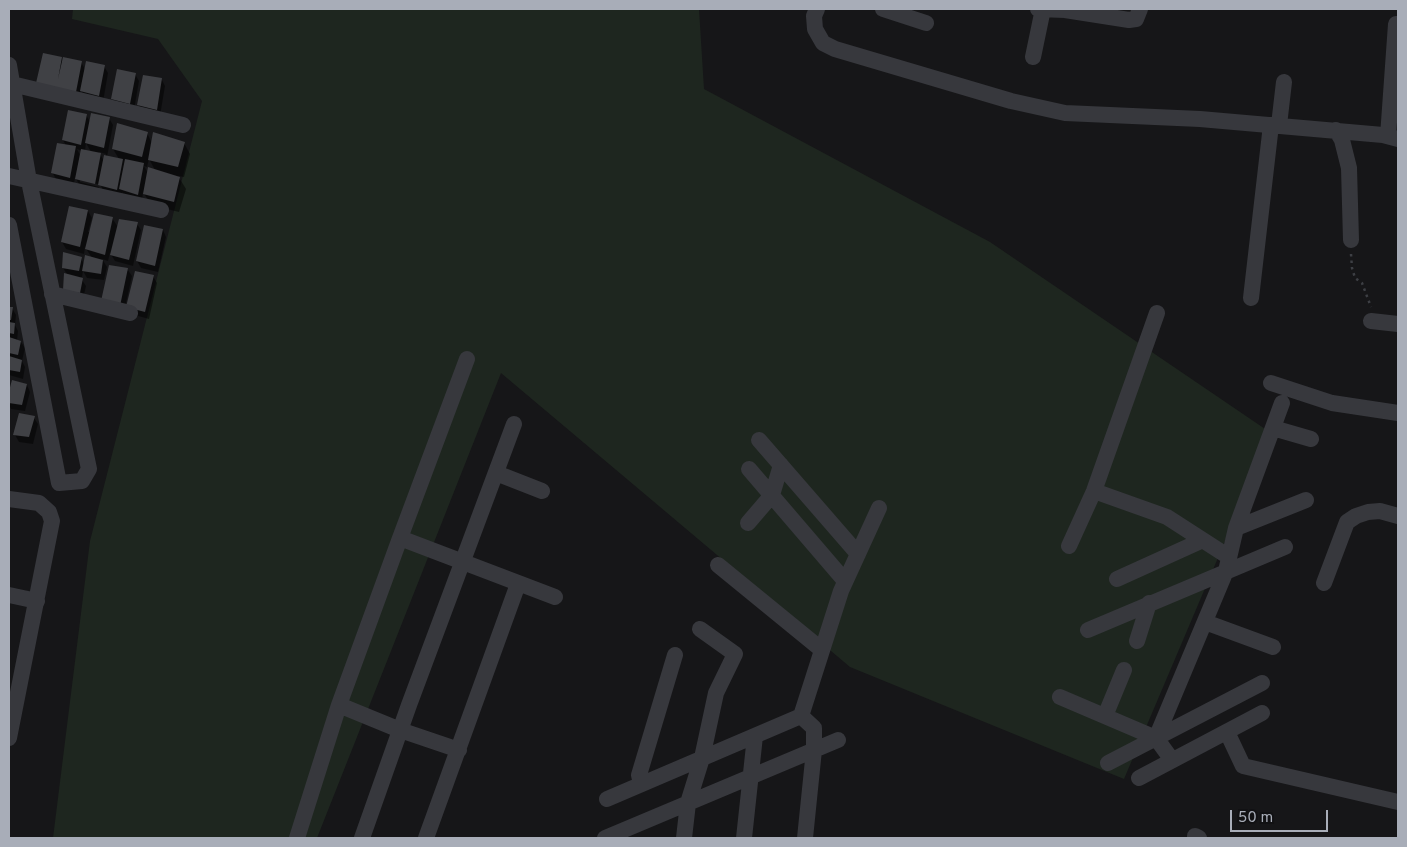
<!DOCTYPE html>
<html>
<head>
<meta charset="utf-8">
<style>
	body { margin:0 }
	#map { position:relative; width:1407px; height:847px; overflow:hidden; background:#161618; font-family:Overpass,sans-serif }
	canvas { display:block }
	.frame { position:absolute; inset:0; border:10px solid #a8adb8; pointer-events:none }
	.scale { position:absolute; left:1230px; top:810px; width:98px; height:22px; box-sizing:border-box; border:2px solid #a8adb8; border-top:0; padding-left:6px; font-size:15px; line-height:18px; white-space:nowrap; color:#a8adb8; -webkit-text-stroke:4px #111113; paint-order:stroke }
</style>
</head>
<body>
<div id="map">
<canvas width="1407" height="847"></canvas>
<div class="frame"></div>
<div class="scale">50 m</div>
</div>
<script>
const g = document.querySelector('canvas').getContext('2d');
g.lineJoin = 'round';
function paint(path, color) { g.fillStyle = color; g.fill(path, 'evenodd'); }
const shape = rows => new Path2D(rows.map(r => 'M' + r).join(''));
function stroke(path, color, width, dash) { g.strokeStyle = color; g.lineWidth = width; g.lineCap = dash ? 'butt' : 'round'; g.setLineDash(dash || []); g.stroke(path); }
const green = shape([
	[73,9,699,9,704,89,990,242,1271,433,1124,779,850,667,501,373,317,838,53,838,90,541,202,101,158,39,72,19]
]);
const shadow = shape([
	[61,58,63,62,81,62,85,69,104,66,108,73,103,102,85,98,81,90,79,98,42,89],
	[135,74,139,81,134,110,116,106,112,99],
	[162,80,165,86,160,116,142,111,138,104],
	[86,115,91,123,109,118,113,125,107,157,119,159,113,149,147,133,152,143,184,143,190,154,184,177,178,176,186,189,179,212,151,205,143,192,142,201,124,196,122,192,121,196,103,192,101,185,80,179,80,182,99,187,98,190,80,186,75,177,74,184,56,179,52,172,66,146,63,140],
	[86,143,91,152,85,151],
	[77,149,82,151,81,157],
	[99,152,106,154,104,161],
	[149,159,155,170,148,173,144,166,147,167],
	[88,211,92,218,88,232,91,232,112,218,118,227,137,224,141,230,133,266,115,261,110,253,108,261,102,259,107,267,104,280,87,278,83,271,82,277,80,277,86,286,83,299,63,268,81,258,84,264,92,258,85,247,84,254,66,249,62,242],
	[163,230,166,237,158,272,141,268,137,261],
	[128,270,132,276,124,312,102,300],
	[153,276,157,283,149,319,131,314],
	[9,308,12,308,16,315,15,325,18,331,17,341,21,342,25,348,22,361,25,367,23,379,9,375],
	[13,382,27,385,30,392,25,411,11,409,9,405,9,395],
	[34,418,38,424,33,444,19,442,15,435]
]);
const building = shape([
	[43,53,62,57,58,79,63,57,82,61,76,92,36,83],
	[86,61,105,65,99,96,80,91],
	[117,69,136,73,130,104,111,99],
	[143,75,162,78,157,110,137,105],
	[68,110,87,114,81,145,62,140],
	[91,113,110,117,104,148,85,143],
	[117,123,148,132,142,157,112,149],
	[153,132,185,142,178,167,148,160],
	[57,143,76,146,70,178,51,173],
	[81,149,101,153,95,184,75,179],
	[104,155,123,159,117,190,98,185],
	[125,159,144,163,138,195,119,189],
	[148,167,180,177,174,202,143,194],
	[69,206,88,210,80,247,61,242],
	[94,213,113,217,105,255,85,249],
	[119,219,138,222,129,260,110,255],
	[144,225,163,229,155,266,136,261],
	[63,252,82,257,79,271,62,268],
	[85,255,103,260,101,274,82,271],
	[109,265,128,268,120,306,101,301],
	[135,271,154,275,145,312,126,307],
	[64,273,83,278,80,293,63,290],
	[9,307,13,307,11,320,9,320],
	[9,322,15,323,14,334,9,333],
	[9,337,21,341,18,355,9,353],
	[9,356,22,360,20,372,9,370],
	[12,380,27,384,22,405,9,403,9,391],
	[19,413,35,416,29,437,13,435]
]);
const path = shape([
	[1351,254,1352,268,1355,278,1362,283,1371,307]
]);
const minor = shape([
	[817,9,814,16,815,29,823,43,835,49,1011,101,1065,113,1200,119,1383,135,1398,139],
	[883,9,926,23],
	[1038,9,1065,10,1129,20,1136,19,1140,9],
	[1033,57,1043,9],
	[9,65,29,181,89,469,82,481,59,483,9,225],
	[12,84,183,125],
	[1279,125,1284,82],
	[1336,130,1342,140,1349,168,1351,240],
	[1388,136,1396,24],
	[9,176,161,210],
	[52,294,130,313],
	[1251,298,1271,125],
	[1371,321,1398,324],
	[1271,383,1332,403,1398,413],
	[1273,428,1311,439],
	[759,440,858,554],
	[749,469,845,581],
	[496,473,542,491],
	[1094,491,1167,517,1229,557],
	[9,499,39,503,49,512,52,521,9,738],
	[748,523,772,495,781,465],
	[1236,528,1306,500],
	[400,538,467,359],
	[1069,546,1094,491,1157,313],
	[718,565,822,650],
	[1117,579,1203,540],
	[1324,583,1347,522,1356,516,1368,512,1380,511,1398,516],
	[9,595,37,601],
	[1205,622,1273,647],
	[1088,630,1285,547],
	[1137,641,1149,603],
	[1060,697,1156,738,1172,760],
	[801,716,841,591,879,508],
	[1105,716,1124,670],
	[1227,732,1243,766,1398,802],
	[1156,738,1226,571,1236,528,1282,403],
	[459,750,400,730,339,705,400,538,555,597],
	[1108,763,1262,683],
	[1139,778,1262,713],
	[641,784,639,775,675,655],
	[607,799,801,716,814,728,814,750,805,838],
	[297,838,339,705],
	[362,838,409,705,514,424],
	[426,838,518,584],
	[605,838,838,740],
	[684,838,688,803,702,758,716,693,735,654,700,629],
	[744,838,755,736],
	[1195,838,1195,836,1199,838]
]);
paint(green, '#1e261f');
paint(shadow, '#0007');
paint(building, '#404145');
stroke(path, '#3d3f44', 2.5, [2.5, 4]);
stroke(minor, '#37383d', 16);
</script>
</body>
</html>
